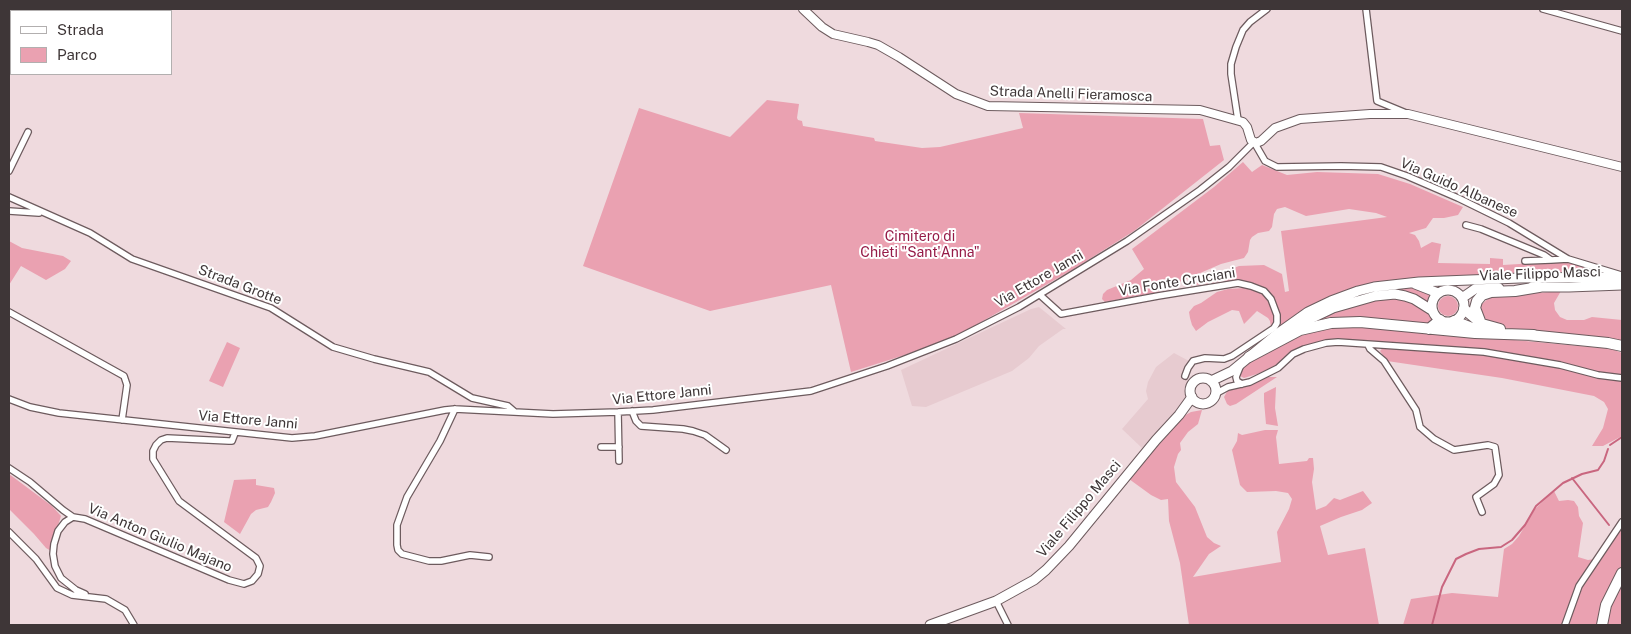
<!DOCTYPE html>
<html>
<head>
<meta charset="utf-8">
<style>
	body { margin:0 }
	#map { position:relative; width:1631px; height:634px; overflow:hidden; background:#efdade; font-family:"Public Sans",sans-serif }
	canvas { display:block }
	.frame { position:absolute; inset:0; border:10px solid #3e3637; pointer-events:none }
	.legend { position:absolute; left:10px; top:10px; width:162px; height:65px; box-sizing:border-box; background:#fff; border:1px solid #b2afaf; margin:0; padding:6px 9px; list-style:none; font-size:15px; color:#3e3637 }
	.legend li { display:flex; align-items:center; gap:10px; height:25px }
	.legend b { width:25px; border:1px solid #b2afaf }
</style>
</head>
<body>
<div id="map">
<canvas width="1631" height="634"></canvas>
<div class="frame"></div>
<ul class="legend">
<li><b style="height:6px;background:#fff"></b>Strada</li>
<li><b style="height:14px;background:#eaa1b1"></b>Parco</li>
</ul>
</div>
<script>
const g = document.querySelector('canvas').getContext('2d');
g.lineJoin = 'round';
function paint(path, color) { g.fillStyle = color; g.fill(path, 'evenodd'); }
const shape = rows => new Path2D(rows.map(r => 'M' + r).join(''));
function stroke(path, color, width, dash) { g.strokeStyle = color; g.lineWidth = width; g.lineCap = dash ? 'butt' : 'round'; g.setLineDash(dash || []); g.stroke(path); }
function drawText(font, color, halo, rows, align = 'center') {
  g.font = font + ' "Public Sans",sans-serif'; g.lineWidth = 4; g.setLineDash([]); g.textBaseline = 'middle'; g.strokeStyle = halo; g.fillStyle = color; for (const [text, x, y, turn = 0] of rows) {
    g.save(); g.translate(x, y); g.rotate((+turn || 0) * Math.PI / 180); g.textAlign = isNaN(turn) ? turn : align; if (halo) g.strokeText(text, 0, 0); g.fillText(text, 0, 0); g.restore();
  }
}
const built = shape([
	[1039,307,1066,329,1063,329,1039,346,1029,358,1012,371,926,407,912,406,901,370,1031,309],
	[1174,353,1189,361,1184,373,1190,386,1188,398,1142,448,1122,429,1148,399,1146,391,1148,382,1156,367]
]);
const green = shape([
	[767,100,799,104,797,118,798,120,802,121,803,126,874,138,875,141,922,148,940,147,1023,128,1019,113,1203,119,1210,146,1220,145,1224,160,1134,231,1072,270,962,333,908,354,851,372,831,285,710,311,583,266,639,108,730,137],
	[1243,162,1252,172,1262,165,1287,175,1317,172,1378,174,1410,184,1463,207,1458,215,1444,218,1433,218,1426,228,1409,233,1415,235,1419,241,1421,248,1432,242,1441,244,1438,263,1490,264,1490,258,1503,259,1503,265,1568,261,1581,266,1600,271,1603,274,1354,289,1274,331,1278,323,1268,294,1237,282,1222,281,1183,287,1239,266,1264,265,1282,274,1285,292,1289,291,1281,231,1387,217,1376,213,1349,209,1306,216,1285,207,1277,209,1274,214,1272,227,1269,231,1258,233,1252,237,1250,240,1248,252,1244,258,1221,264,1154,293,1105,302,1102,299,1103,294,1107,290,1131,280,1144,269,1132,249,1214,187],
	[9,241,22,248,63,256,71,261,65,269,46,280,21,266,9,285],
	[1411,287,1419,288,1432,294,1427,303,1386,291,1385,289],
	[1244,288,1256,290,1268,296,1275,314,1272,327,1262,335,1271,327,1270,321,1268,318,1257,311,1244,324,1239,311,1232,310,1208,322,1196,331,1192,325,1190,318,1189,312,1194,306,1201,303,1217,292,1228,289],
	[1561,291,1554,303,1555,310,1560,317,1567,320,1584,320,1592,317,1622,320,1622,341,1594,336,1510,329,1489,323,1482,316,1481,305,1490,297],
	'1438 306a10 10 0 1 1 20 0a10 10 0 1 1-20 0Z',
	[1390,297,1409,301,1429,312,1432,319,1439,324,1450,326,1456,325,1467,329,1306,325,1328,313],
	[1341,324,1612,349,1622,353,1622,436,1603,446,1592,446,1603,428,1608,409,1604,402,1594,396,1502,378,1387,361,1380,351,1386,344,1323,341,1306,346,1292,353,1270,370,1244,378,1240,376,1239,372,1254,357,1299,332],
	[227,342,240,348,223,387,209,381],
	[1264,377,1277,377,1236,404,1230,406,1227,404,1224,397,1229,388],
	[1276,387,1275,408,1278,426,1266,424,1264,401,1264,393],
	[1202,410,1198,424,1188,432,1180,443,1181,450,1178,454,1174,467,1176,482,1195,507,1207,537,1214,543,1221,546,1209,554,1193,577,1281,562,1277,532,1289,509,1292,499,1288,493,1276,491,1247,492,1240,485,1232,450,1237,441,1238,433,1242,435,1265,430,1278,430,1276,437,1279,464,1307,461,1309,458,1313,458,1314,469,1312,482,1316,510,1326,506,1334,498,1340,500,1363,491,1372,503,1362,510,1341,517,1320,526,1328,555,1365,548,1379,625,1189,625,1180,563,1169,521,1168,499,1161,500,1151,495,1129,479,1180,418,1191,412],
	[9,474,52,506,61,516,54,538,51,551,46,548,34,534,9,509],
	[256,479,256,485,274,488,275,493,271,502,268,507,256,510,251,514,240,534,224,522,234,480],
	[1554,491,1559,501,1568,500,1574,501,1578,507,1579,516,1583,523,1578,557,1588,560,1594,559,1622,519,1622,567,1619,571,1598,625,1403,625,1411,599,1452,593,1498,597,1504,549,1512,544,1519,536,1535,509],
	[1622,581,1622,625,1605,625,1605,619]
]);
const stream = shape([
	[1610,445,1622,437],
	[1572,478,1609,525],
	[1432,625,1442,587,1456,559,1466,554,1479,549,1501,547,1512,540,1525,525,1536,506,1563,483,1582,474,1598,470,1604,461,1608,449]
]);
const street = shape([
	[1366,9,1377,101,1406,113],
	[1543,9,1622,31],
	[1238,120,1231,74,1231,64,1236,47,1243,30,1250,22,1267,9],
	[9,171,28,132],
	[9,197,90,233,132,259,271,308,333,347,374,359,429,372,472,398,508,406,515,412],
	[9,211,39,213],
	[1466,225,1481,229,1544,255,1551,260,1568,259],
	[1525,261,1551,260],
	[1040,295,1061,314,1158,296,1238,283,1251,286,1264,291,1271,299,1277,315,1277,323,1274,328,1232,356,1224,359,1205,358,1193,361,1188,368,1185,376],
	[9,312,124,376,127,385,122,420],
	[1368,345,1370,349,1384,361,1416,410,1420,427,1434,439,1454,450,1488,445,1495,447,1499,475,1494,484,1476,497,1482,512],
	[1240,367,1236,377,1237,381,1242,384],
	[1215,394,1228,387,1250,382,1278,368,1293,354,1304,349,1326,343,1338,342,1484,352,1560,365,1598,375,1622,378],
	[9,399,30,407,59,413,292,438,315,436,445,410,455,409,553,414,618,412,653,410,811,391,887,366,956,339,1019,307,1127,241,1200,190,1229,167,1254,142,1265,161,1277,167,1341,166,1381,167,1407,176,1458,198,1509,223,1568,259,1621,275],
	[455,409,440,441,407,497,397,525,397,545,398,550,402,554,429,561,441,561,470,555,489,557],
	[632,411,636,421,641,426,683,429,693,431,705,435,726,450],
	[618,412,619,461],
	[601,447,619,447],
	[9,468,30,482,63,510,73,517,85,519,229,580,244,584,252,581,258,574,260,566,256,558,179,501,153,459,153,451,156,445,161,440,167,438,229,441,232,441,235,433],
	[73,517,65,522,58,531,54,544,53,554,55,566,61,578,76,590,85,594],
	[9,532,36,559,57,588,72,595,106,599,125,610,134,625],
	[996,601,1008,625],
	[1565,625,1579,586,1622,522]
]);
const secondary = shape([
	[803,9,822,27,833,34,868,42,878,45,899,57,956,94,988,106,1200,110,1243,122,1247,127,1251,140,1256,143,1261,141,1275,128,1300,119,1370,114,1408,114,1622,167]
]);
const primary = shape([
	[1415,284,1438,293],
	[1532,287,1569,287,1622,285],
	'1432 306a16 16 0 1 1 32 0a16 16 0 1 1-32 0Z',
	[1462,298,1475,289,1499,288],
	[1292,330,1306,321,1333,308,1375,296,1395,294,1405,296,1414,299,1433,311],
	'1190 391a13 13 0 1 1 26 0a13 13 0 1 1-26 0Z',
	[1211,381,1232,371,1277,334,1308,312,1331,301,1358,291,1374,287,1419,282,1520,278,1622,277],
	[930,625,996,601,1034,580,1046,570,1069,546,1156,440,1179,415,1192,397]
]);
const highway = shape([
	[1464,309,1482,324,1500,329],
	[1454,321,1477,330],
	[1480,321,1475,308,1477,301,1482,295,1491,292,1515,291,1539,287],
	[1429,329,1440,320],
	[1529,335,1608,343,1622,346],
	[1249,357,1300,330,1331,323,1360,322,1475,333,1534,335],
	[1602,625,1606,605,1622,573]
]);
const streetNames = [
	["Strada Anelli Fieramosca",1071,94,2],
	["Via Guido Albanese",1459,188,24],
	["Viale Filippo Masci",1540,274,-2],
	["Via Ettore Janni",1039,279,-30],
	["Via Fonte Cruciani",1177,282,-9],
	["Strada Grotte",240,285,21],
	["Via Ettore Janni",662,395,-6],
	["Via Ettore Janni",248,420,5],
	["Viale Filippo Masci",1079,509,-50],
	["Via Anton Giulio Majano",160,538,23]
];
const parkNames = [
	["Cimitero di",920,237],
	["Chieti \"Sant'Anna\"",920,253]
];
paint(built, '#e7cbd0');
paint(green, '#eaa1b1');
stroke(stream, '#c9667f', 2);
stroke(street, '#6d5b5e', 8);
stroke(secondary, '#6d5b5e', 10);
stroke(primary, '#6d5b5e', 11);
stroke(highway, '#6d5b5e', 12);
stroke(street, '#fff', 5.5);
stroke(secondary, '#fff', 8);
stroke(primary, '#fff', 9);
stroke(highway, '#fff', 10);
drawText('14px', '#3e3637', '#fff', streetNames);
drawText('14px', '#951b47', '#fff', parkNames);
</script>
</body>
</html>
